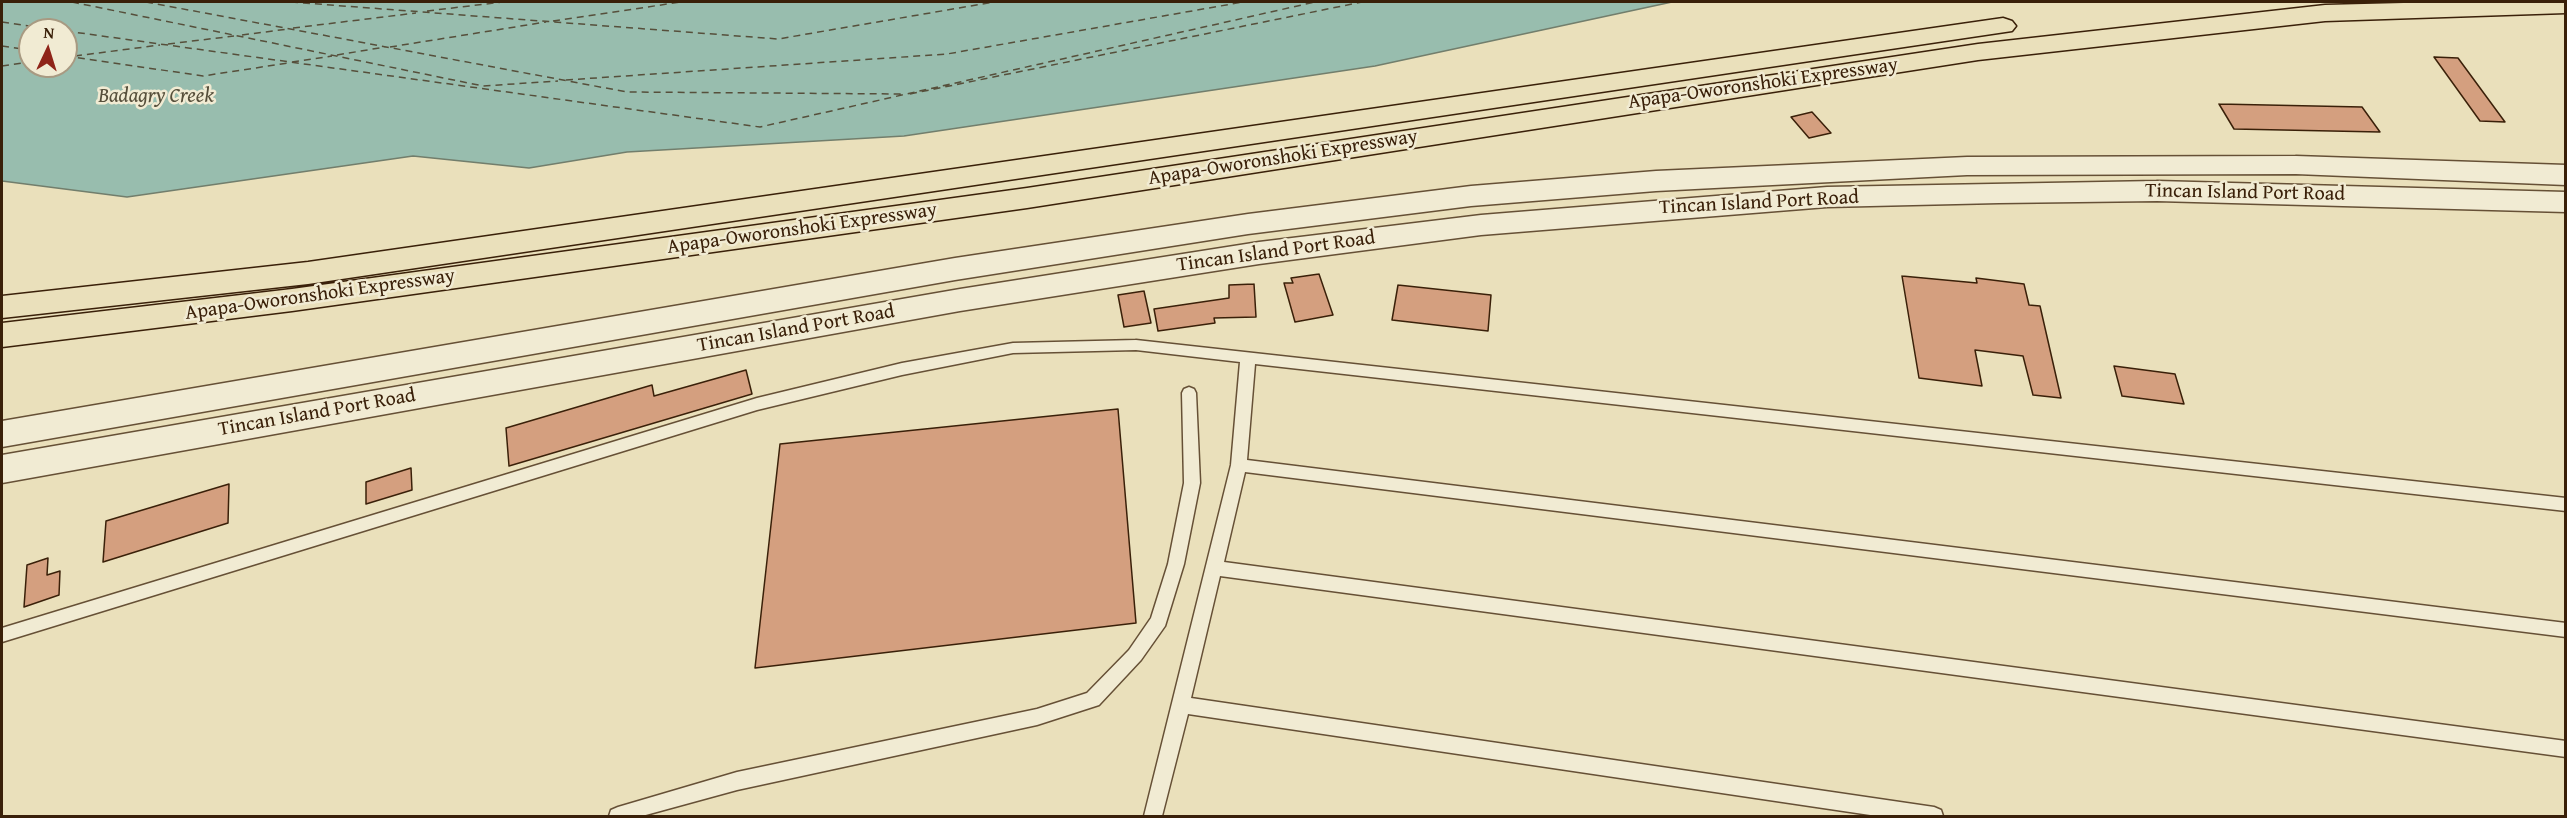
<!DOCTYPE html>
<html>
<head>
<meta charset="utf-8">
<style>
	body { margin:0 }
	#map { position:relative; width:2567px; height:818px; overflow:hidden; background:#eae0bb; font-family:"Gentium Book Plus",serif }
	canvas { display:block }
	.frame { position:absolute; inset:0; border:3px solid #3a2009; pointer-events:none }
	.north { position:absolute; left:18px; top:18px; width:60px; height:60px; box-sizing:border-box; background:#f1ebd3; border:2px solid #a89a82; border-radius:50%; rotate:4deg; font-size:16px; font-weight:700; line-height:24px; text-align:center; color:#3a2009 }
	.north::after { content:''; display:block; margin:auto; width:21px; height:27px; background:#8f2418; clip-path:polygon(50% 0,100% 100%,50% 72%,0 100%) }
</style>
</head>
<body>
<div id="map">
<canvas width="2567" height="818"></canvas>
<div class="frame"></div>
<div class="north">N</div>
</div>
<script>
const g = document.querySelector('canvas').getContext('2d');
g.lineJoin = 'round';
function paint(path, color) { g.fillStyle = color; g.fill(path, 'evenodd'); }
const shape = rows => new Path2D(rows.map(r => 'M' + r).join(''));
function stroke(path, color, width, dash) { g.strokeStyle = color; g.lineWidth = width; g.lineCap = dash ? 'butt' : 'round'; g.setLineDash(dash || []); g.stroke(path); }
function drawText(font, color, halo, rows, align = 'center') {
  g.font = font + ' "Gentium Book Plus",serif'; g.lineWidth = 5; g.setLineDash([]); g.textBaseline = 'middle'; g.strokeStyle = halo; g.fillStyle = color; for (const [text, x, y, turn = 0] of rows) {
    g.save(); g.translate(x, y); g.rotate((+turn || 0) * Math.PI / 180); g.textAlign = isNaN(turn) ? turn : align; if (halo) g.strokeText(text, 0, 0); g.fillText(text, 0, 0); g.restore();
  }
}
const water = shape([
	[2,2,1672,2,1375,66,904,136,627,152,529,168,413,156,127,197,2,181,2,2],
	[30,30,66,30,66,66,30,66,30,30]
]);
const ferry = shape([
	[72,2,483,86,558,81],
	[146,2,627,92,902,94],
	[291,2,778,39,994,2],
	[427,11,503,2],
	[553,21,681,2],
	[2,22,57,30],
	[293,28,416,13],
	[66,31,760,127,1315,2],
	[242,35,288,29],
	[168,44,234,36],
	[2,46,30,50],
	[390,47,546,22],
	[337,55,385,47],
	[66,56,203,76,288,63],
	[75,56,160,45],
	[292,62,332,56],
	[2,66,30,62],
	[566,80,947,54,1243,2],
	[910,94,1362,2]
]);
const building = shape([
	[2434,57,2458,58,2505,122,2480,121,2434,57],
	[2219,104,2362,107,2380,132,2234,129,2219,104],
	[1812,112,1831,133,1809,138,1791,117,1812,112],
	[1319,274,1333,315,1295,322,1284,283,1293,283,1291,278,1319,274],
	[1902,276,1977,283,1976,278,2024,284,2029,305,2040,306,2061,398,2033,395,2023,356,1975,350,1982,386,1919,378,1902,276],
	[1254,284,1256,317,1214,318,1215,323,1158,331,1154,309,1229,298,1229,285,1254,284],
	[1398,285,1491,295,1488,331,1392,320,1398,285],
	[1144,291,1151,323,1124,327,1118,295,1144,291],
	[2114,366,2175,374,2184,404,2122,396,2114,366],
	[746,370,752,394,509,466,506,428,652,385,654,396,746,370],
	[1118,409,1136,623,755,668,780,444,1118,409],
	[411,468,412,490,366,504,366,482,411,468],
	[229,484,228,523,103,562,106,521,229,484],
	[48,558,47,575,60,571,59,595,24,607,27,565,48,558]
]);
const service = shape([
	[1136,340,2566,498,2566,511,1255,364,1247,460,2566,623,2566,637,1245,472,1224,562,2566,741,2566,757,1220,576,1191,698,1934,807,1941,810,1943,816,1877,816,1188,714,1162,816,1144,816,1231,465,1240,362,1136,350,1013,353,902,375,757,410,2,642,2,628,757,398,902,363,1013,343,1136,340],
	[1189,387,1194,389,1196,393,1200,483,1184,564,1165,626,1141,660,1099,705,1037,725,737,790,642,816,609,816,611,810,618,807,737,772,1037,709,1087,693,1129,650,1151,618,1168,564,1184,483,1182,393,1184,389,1189,387]
]);
const tertiary = shape([
	[2296,156,2566,165,2566,185,2296,174,1967,175,1656,191,1471,206,1248,234,955,280,2,447,2,421,955,258,1248,214,1471,186,1656,171,1967,157,2296,156],
	[2157,181,2566,192,2566,212,2157,201,1999,203,1827,207,1481,235,1259,264,960,311,2,483,2,455,960,289,1259,242,1481,215,1827,187,2157,181]
]);
const motorway = shape([
	[2443,2,2566,2,2566,13,2325,21,1978,60,1027,208,292,311,2,347,2,323,292,289,1027,188,1978,44,2325,5,2443,2],
	[2003,18,2012,21,2016,26,2012,31,308,284,2,318,2,296,308,262,2003,18]
]);
const streetNames = [
	["Apapa-Oworonshoki Expressway",1763,84,-8],
	["Apapa-Oworonshoki Expressway",1283,158,-9],
	["Tincan Island Port Road",2245,193,1],
	["Tincan Island Port Road",1759,203,-3],
	["Apapa-Oworonshoki Expressway",802,229,-8],
	["Tincan Island Port Road",1276,252,-8],
	["Apapa-Oworonshoki Expressway",320,295,-8],
	["Tincan Island Port Road",796,329,-10],
	["Tincan Island Port Road",317,413,-10]
];
const waterNames = [
	["Badagry Creek",156,97]
];
paint(water, '#98bdae');
stroke(water, '#727e6c', 1.5);
stroke(ferry, '#564f3b', 1.5, [7, 5]);
paint(building, '#d49f7f');
stroke(building, '#3a2009', 1.5);
stroke(service, '#665036', 3);
stroke(tertiary, '#665036', 3);
stroke(motorway, '#3a2009', 3);
paint(service, '#f1ebd3');
paint(tertiary, '#f1ebd3');
paint(motorway, '#eae0bb');
drawText('20px', '#3a2009', '#f1ebd3', streetNames);
drawText('italic 21px', '#564f3b', '#f1ebd3', waterNames);
</script>
</body>
</html>
